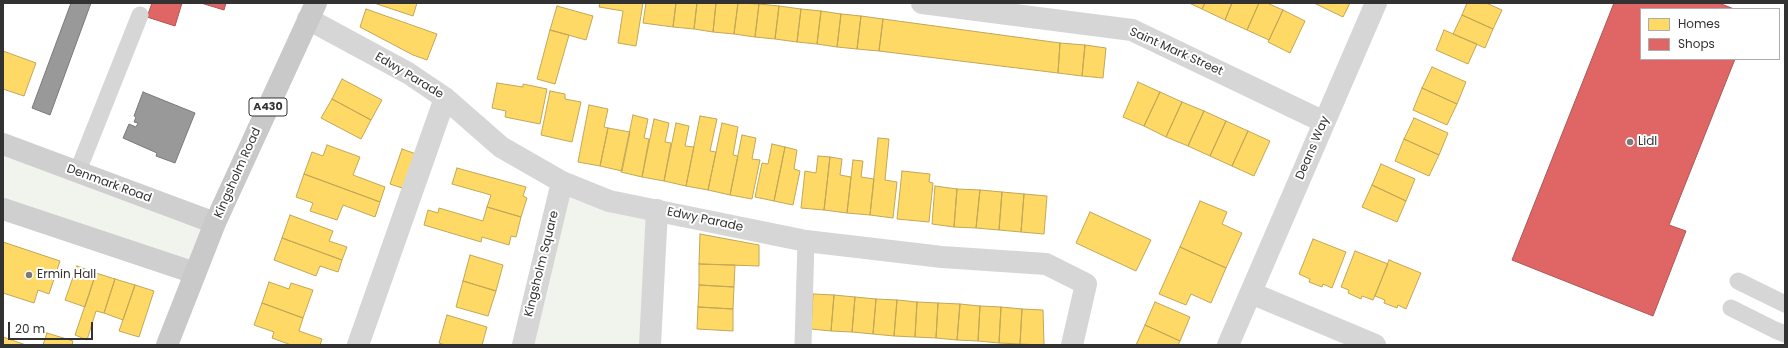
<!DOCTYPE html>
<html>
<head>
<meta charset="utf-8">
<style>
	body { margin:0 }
	#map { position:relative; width:1788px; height:348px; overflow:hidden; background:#fff; font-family:Poppins,sans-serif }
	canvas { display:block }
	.frame { position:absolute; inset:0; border:4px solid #323232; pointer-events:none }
	.legend { position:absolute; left:1640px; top:8px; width:140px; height:52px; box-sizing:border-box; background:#fff; border:1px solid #adadad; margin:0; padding:5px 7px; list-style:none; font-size:12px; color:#323232 }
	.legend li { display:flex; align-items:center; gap:8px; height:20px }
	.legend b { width:20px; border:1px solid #adadad }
	.scale { position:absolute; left:8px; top:322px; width:85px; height:18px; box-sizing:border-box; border:2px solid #323232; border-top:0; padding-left:5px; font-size:12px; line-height:14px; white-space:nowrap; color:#323232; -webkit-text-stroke:3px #fff; paint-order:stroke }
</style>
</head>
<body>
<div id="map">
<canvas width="1788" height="348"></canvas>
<div class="frame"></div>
<ul class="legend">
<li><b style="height:11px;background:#ffd966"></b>Homes</li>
<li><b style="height:11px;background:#e06666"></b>Shops</li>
</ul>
<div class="scale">20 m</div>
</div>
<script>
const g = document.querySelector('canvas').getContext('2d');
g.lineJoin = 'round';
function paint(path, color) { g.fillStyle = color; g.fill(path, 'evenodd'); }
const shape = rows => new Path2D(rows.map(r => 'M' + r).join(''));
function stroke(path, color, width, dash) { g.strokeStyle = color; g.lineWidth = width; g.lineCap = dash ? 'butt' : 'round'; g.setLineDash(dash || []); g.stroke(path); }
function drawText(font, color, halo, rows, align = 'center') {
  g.font = font + ' Poppins,sans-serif'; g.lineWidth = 4; g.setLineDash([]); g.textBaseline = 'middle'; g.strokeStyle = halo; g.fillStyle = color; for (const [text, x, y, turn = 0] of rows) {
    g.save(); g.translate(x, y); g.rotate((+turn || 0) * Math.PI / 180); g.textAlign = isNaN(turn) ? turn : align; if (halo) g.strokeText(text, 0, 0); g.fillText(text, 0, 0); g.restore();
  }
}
const green = shape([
	[3,144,215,223,195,273,3,209],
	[562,182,657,210,650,345,523,345]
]);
const homes = shape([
	[374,3,417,3,413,16,374,3],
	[600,3,643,3,636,46,618,43,623,11,599,7,600,3],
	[646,3,676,3,673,27,643,23,646,3],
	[676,3,697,3,694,29,673,27,676,3],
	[697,3,716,3,713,32,694,29,697,3],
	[716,3,738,3,734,34,713,32,716,3],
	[738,3,759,4,755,37,734,34,738,3],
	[1189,3,1205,3,1202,9,1189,3],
	[1205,3,1232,3,1225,20,1202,9,1205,3],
	[1232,3,1259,3,1247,30,1225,20,1232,3],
	[1259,3,1267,3,1283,10,1269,40,1247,30,1259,3],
	[1314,3,1350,3,1343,17,1314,3],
	[1467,3,1486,3,1502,10,1493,29,1462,15,1467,3],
	[759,4,779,6,775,39,755,37,759,4],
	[557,6,593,16,586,40,550,30,557,6],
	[779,6,801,9,797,42,775,39,779,6],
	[366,9,437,34,427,60,413,55,360,27,366,9],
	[801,9,821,11,817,44,797,42,801,9],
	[1283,10,1305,21,1290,53,1268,42,1283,10],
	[821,11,841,14,837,47,817,44,821,11],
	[841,14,861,16,857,49,837,47,841,14],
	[1462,15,1493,29,1485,48,1453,34,1462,15],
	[861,16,883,19,879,51,857,49,861,16],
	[883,19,1060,43,1058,73,879,51,883,19],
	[550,30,569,35,555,84,537,79,550,30],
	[1444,30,1477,44,1468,64,1436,50,1444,30],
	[1060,43,1085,45,1082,76,1058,73,1060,43],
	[1085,45,1106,48,1103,78,1082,76,1085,45],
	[3,51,36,63,24,96,3,89,3,51],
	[1432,67,1466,82,1457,104,1422,88,1432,67],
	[342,79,382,100,371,120,332,99,342,79],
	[1138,82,1160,92,1144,126,1123,117,1138,82],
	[497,83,523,87,523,84,547,89,540,124,505,117,506,111,492,108,497,83],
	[1422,88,1457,104,1447,125,1413,110,1422,88],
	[550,91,565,94,565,99,581,102,572,142,541,135,550,91],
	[1160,92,1182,102,1166,137,1144,126,1160,92],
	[332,99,371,120,361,139,321,118,332,99],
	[1182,102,1204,111,1188,146,1166,137,1182,102],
	[589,105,608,109,604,127,608,128,600,166,578,162,589,105],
	[1204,111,1226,121,1210,156,1188,146,1204,111],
	[633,115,648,119,644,138,649,139,642,177,621,172,633,115],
	[700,116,717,119,710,151,716,152,708,190,686,186,700,116],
	[1414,118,1448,133,1439,155,1404,139,1414,118],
	[654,119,669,123,665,142,671,143,664,181,642,177,654,119],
	[1226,121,1248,131,1232,166,1210,156,1226,121],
	[676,123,689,126,685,146,694,147,686,186,664,181,676,123],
	[722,123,738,127,733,155,738,156,730,195,708,190,722,123],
	[608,128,630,132,622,171,600,166,608,128],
	[1248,131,1270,141,1254,176,1232,166,1248,131],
	[742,135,756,138,752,159,760,160,752,199,730,195,742,135],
	[878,138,889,139,885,180,897,182,893,218,870,215,878,138],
	[1404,139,1439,155,1429,176,1395,161,1404,139],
	[772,144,785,147,774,201,755,197,762,163,768,164,772,144],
	[327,145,360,157,353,175,385,187,380,202,304,174,312,152,323,156,327,145],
	[785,147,797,150,794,169,800,171,793,205,774,201,785,147],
	[402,149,419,155,408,190,390,184,402,149],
	[818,156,830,157,824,210,801,208,805,171,816,173,818,156],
	[830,157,842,159,840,175,851,177,847,213,824,210,830,157],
	[853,160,863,161,861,177,874,179,870,215,847,213,853,160],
	[1381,164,1415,179,1406,201,1372,185,1381,164],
	[457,168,526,187,523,196,527,198,521,217,487,207,491,195,452,184,457,168],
	[902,171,930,174,929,182,933,183,929,222,897,219,902,171],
	[304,174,380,202,375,217,343,205,337,220,310,211,313,203,296,197,304,174],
	[1372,185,1406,201,1397,222,1362,207,1372,185],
	[935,186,957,189,954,227,932,224,935,186],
	[957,189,980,190,976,228,954,227,957,189],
	[980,190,1002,192,999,230,976,228,980,190],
	[1002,192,1024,194,1021,232,999,230,1002,192],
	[1024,194,1047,196,1044,234,1021,232,1024,194],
	[1200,201,1227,212,1222,224,1242,233,1226,268,1180,247,1200,201],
	[487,207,521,217,516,237,511,236,509,245,482,237,481,242,424,225,428,210,438,213,439,208,483,221,487,207],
	[1090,212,1151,240,1136,271,1076,243,1090,212],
	[290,215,333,231,329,241,347,247,342,260,282,238,290,215],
	[700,234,759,245,759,266,699,264,700,234],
	[282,238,342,260,338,272,320,266,316,276,274,260,282,238],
	[1313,239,1346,252,1332,288,1323,284,1322,287,1309,282,1310,279,1299,274,1313,239],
	[3,242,60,261,49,294,38,290,34,303,3,293,3,242],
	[1180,247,1226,268,1211,303,1191,294,1186,305,1159,294,1180,247],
	[1355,251,1388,264,1373,300,1362,296,1361,299,1348,293,1349,290,1341,287,1355,251],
	[470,255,503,265,496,291,463,281,470,255],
	[1389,260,1421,273,1406,309,1398,305,1397,308,1384,303,1385,300,1375,296,1389,260],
	[699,264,735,265,734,287,699,285,699,264],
	[77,266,96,273,85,307,65,300,77,266],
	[96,273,115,279,104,313,96,311,87,340,75,335,96,273],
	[115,279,135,285,123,320,104,313,115,279],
	[463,281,496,291,488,316,456,307,463,281],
	[269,282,289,289,291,283,313,290,303,318,262,303,269,282],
	[135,285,154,291,139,337,119,331,135,285],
	[699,285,734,287,733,309,698,307,699,285],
	[813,294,834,295,831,331,811,329,813,294],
	[834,295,855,297,852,332,831,331,834,295],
	[855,297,876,299,873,334,852,332,855,297],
	[876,299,897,300,894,336,873,334,876,299],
	[897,300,917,302,915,337,894,336,897,300],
	[917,302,938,303,936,338,915,337,917,302],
	[1155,302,1190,317,1180,341,1145,325,1155,302],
	[262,303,303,318,299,331,322,339,320,345,291,345,272,338,274,332,254,325,262,303],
	[938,303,960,304,957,340,936,338,938,303],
	[960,304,980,306,978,341,957,340,960,304],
	[980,306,1001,307,999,343,978,341,980,306],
	[698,307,733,309,733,331,697,329,698,307],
	[1001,307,1022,309,1020,344,999,343,1001,307],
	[1022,309,1043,310,1044,345,1020,344,1022,309],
	[447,315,487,327,482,345,445,345,439,343,447,315],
	[1145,325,1180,341,1178,345,1136,345,1145,325],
	[47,333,73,341,72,345,43,345,47,333],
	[3,337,26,345,3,345,3,337]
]);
const shops = shape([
	[152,3,182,3,175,26,147,17,152,3],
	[201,3,226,3,224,10,201,3],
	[1614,3,1719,3,1734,9,1641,9,1641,59,1735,59,1669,225,1686,231,1653,316,1512,260,1614,3]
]);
const industry = shape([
	[71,3,91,3,50,115,32,108,71,3],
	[143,92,195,113,175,163,156,156,157,153,123,138,129,124,136,127,138,123,134,122,136,117,134,116,143,92]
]);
const lane = shape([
	[77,173,140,15],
	[1738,281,1785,304],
	[1731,308,1775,330,1785,334],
	[803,345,806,241]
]);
const street = shape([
	[922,3,1132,30,1324,122],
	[308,19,408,73,445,98,501,147,562,182,609,201,806,241,942,257,1046,264,1086,284,1072,345],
	[1251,293,1375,345],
	[358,345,445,98],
	[523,345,562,182],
	[650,345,657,210],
	[1228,345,1376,3]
]);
const secondary = shape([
	[3,144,215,223],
	[3,209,195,273]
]);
const primary = shape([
	[167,345,215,223,316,3]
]);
const markers = [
	[1630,142,4,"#7a7a7a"],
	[29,275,4,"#7a7a7a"]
];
const shields = [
	[268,107,38]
];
const shieldNames = [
	["A430",268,107]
];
const streetNames = [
	["Saint Mark Street",1176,52,24],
	["Edwy Parade",409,76,31],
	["Deans Way",1313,148,-67],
	["Kingsholm Road",238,173,-66],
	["Denmark Road",109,184,20],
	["Edwy Parade",705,220,12],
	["Kingsholm Square",542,264,-76]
];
const poiNames = [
	["Lidl",1638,142],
	["Ermin Hall",37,275]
];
paint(green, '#f0f4ed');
paint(homes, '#ffd966');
stroke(homes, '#c2a756', 1);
paint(shops, '#e06666');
stroke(shops, '#ac5656', 1);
paint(industry, '#999');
stroke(industry, '#7a7a7a', 1);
stroke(lane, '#d6d6d6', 17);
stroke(street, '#d6d6d6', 22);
stroke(secondary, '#cfcfcf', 22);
stroke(primary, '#c9c9c9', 22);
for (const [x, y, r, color] of markers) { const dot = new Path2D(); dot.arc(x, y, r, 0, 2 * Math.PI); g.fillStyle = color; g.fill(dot); stroke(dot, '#fff', 1.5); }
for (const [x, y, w] of shields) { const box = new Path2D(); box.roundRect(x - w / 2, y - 9, w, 18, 3); g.fillStyle = '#fff'; g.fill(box); stroke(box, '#323232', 1); }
drawText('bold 11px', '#323232', null, shieldNames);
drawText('12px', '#323232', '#fff', streetNames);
drawText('12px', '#323232', '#fff', poiNames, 'left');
</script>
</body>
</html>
